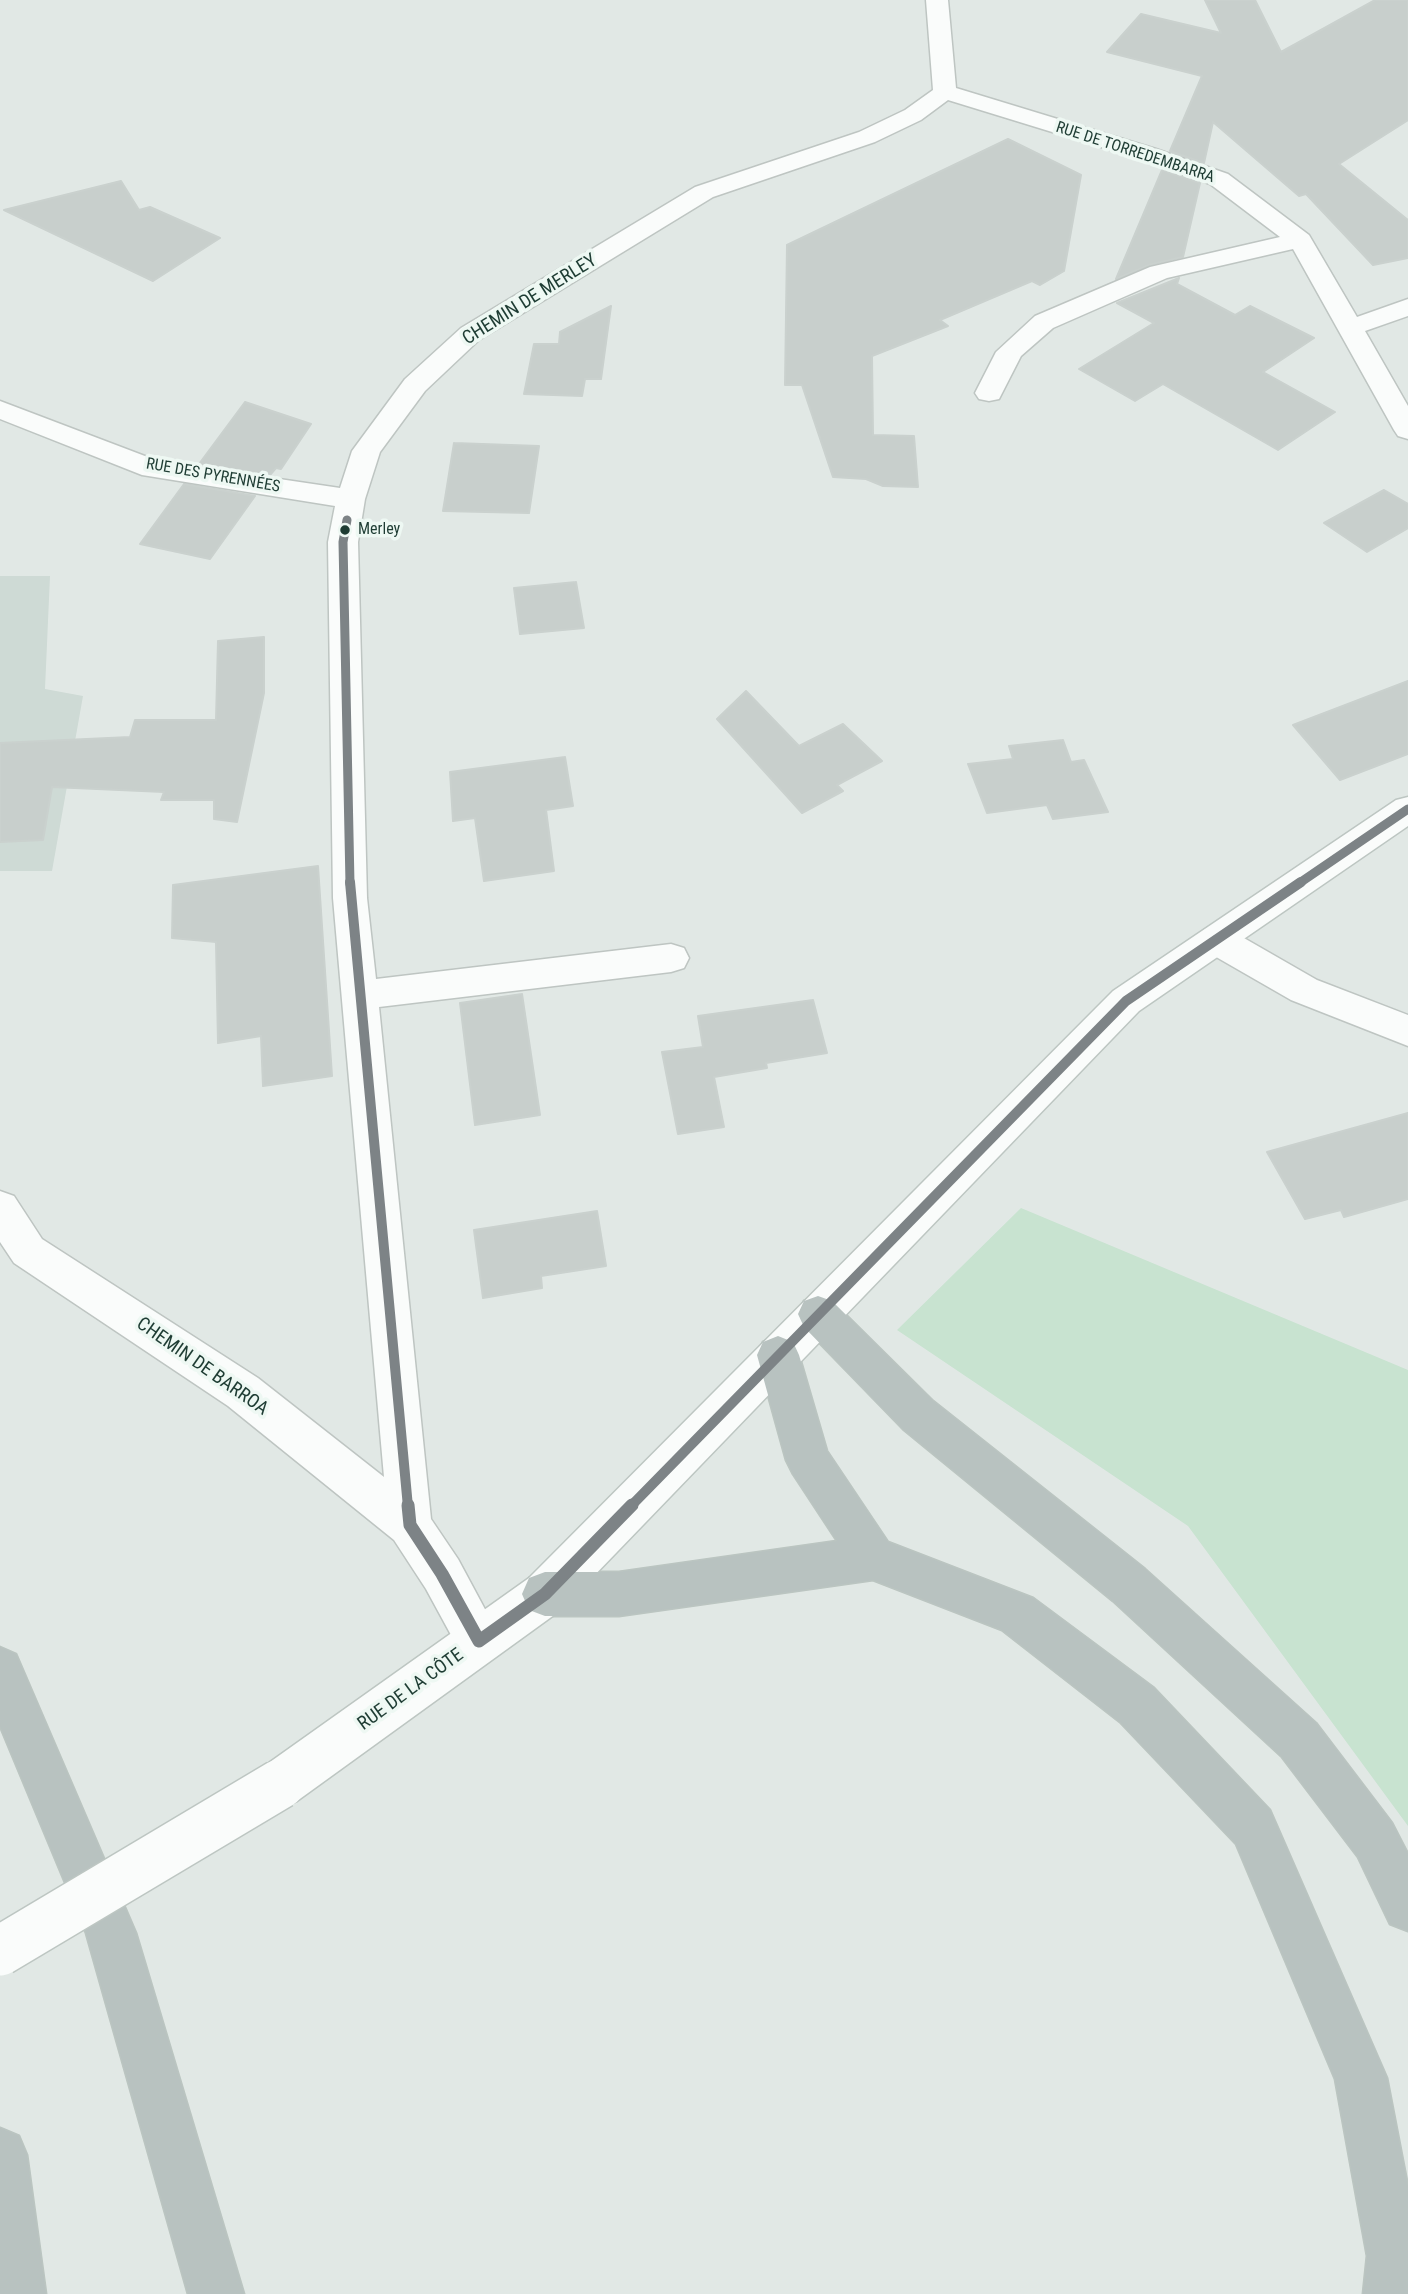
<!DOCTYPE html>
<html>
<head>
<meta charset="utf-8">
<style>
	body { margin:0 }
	canvas { display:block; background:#e1e8e5 }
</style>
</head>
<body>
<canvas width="1408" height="2294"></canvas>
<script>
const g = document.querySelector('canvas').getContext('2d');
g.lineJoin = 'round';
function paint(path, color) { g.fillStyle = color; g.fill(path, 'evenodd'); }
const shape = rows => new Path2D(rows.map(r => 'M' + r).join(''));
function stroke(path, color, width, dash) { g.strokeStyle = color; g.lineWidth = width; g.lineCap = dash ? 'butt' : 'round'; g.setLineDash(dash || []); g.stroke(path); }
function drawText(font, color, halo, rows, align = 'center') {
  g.font = font + ' "Roboto Condensed",sans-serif'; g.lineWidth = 7; g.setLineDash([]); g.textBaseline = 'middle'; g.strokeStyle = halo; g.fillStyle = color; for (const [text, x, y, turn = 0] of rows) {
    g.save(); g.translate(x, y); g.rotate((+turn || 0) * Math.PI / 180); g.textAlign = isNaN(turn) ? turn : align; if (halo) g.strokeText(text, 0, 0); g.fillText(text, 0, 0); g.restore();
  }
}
const built = shape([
	[0,576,50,576,45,689,83,696,52,871,0,871]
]);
const green = shape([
	[1021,1208,1408,1370,1408,1826,1188,1526,897,1330]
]);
const building = shape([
	[1205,0,1255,0,1281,52,1375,0,1408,0,1408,120,1339,164,1408,220,1408,258,1373,265,1306,194,1299,196,1213,122,1204,163,1170,151,1202,76,1107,52,1141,14,1221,33,1205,0],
	[1008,139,1081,175,1064,271,1040,285,1032,281,940,320,948,326,872,356,873,435,914,436,918,487,883,486,866,479,833,477,802,385,785,385,787,245,1008,139],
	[1162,170,1200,183,1183,257,1149,265,1116,279,1162,170],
	[121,181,139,210,150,207,220,238,153,281,4,210,121,181],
	[1179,278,1177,284,1235,315,1250,306,1314,338,1263,372,1335,412,1278,450,1163,384,1135,401,1079,369,1154,323,1117,303,1179,278],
	[611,306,601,379,585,379,582,396,524,394,534,344,559,344,560,332,611,306],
	[245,402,311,424,281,469,276,468,270,475,199,464,245,402],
	[454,443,539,446,529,513,443,511,454,443],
	[184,484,255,496,210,559,140,544,184,484],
	[1384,490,1408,504,1408,528,1367,552,1324,523,1384,490],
	[576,582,584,628,520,634,514,588,576,582],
	[264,637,264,693,237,822,214,819,214,800,161,800,164,792,52,787,43,840,0,842,0,743,130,737,135,720,216,720,218,641,264,637],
	[1408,681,1408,754,1340,780,1293,725,1408,681],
	[746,691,799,746,843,724,882,761,837,785,843,791,802,813,717,719,746,691],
	[1063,740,1071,762,1084,760,1108,812,1053,819,1047,805,987,813,968,764,1013,759,1009,746,1063,740],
	[565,757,573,806,546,810,554,871,484,881,475,818,453,821,450,772,565,757],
	[318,866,332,1076,263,1086,261,1036,218,1043,216,942,172,938,173,885,318,866],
	[522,994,540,1115,475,1125,460,1003,522,994],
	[813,1000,827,1053,766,1063,767,1068,714,1077,724,1127,678,1134,662,1052,703,1047,698,1016,813,1000],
	[1408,1113,1408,1199,1344,1217,1341,1210,1305,1219,1267,1152,1408,1113],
	[597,1211,606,1266,541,1276,542,1288,483,1298,474,1230,597,1211]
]);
const street = shape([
	[926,0,948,0,956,88,1156,149,1228,174,1309,235,1357,317,1408,299,1408,316,1365,331,1408,406,1408,439,1398,436,1394,430,1293,249,1167,278,1053,328,1021,356,999,399,989,401,979,399,975,393,996,352,1035,316,1150,267,1280,237,1210,184,1140,159,948,100,921,120,875,142,713,197,479,340,425,391,380,452,365,499,358,542,367,898,376,979,671,944,684,948,689,958,684,968,671,972,379,1007,431,1519,458,1559,502,1641,495,1657,479,1664,463,1657,426,1589,394,1540,228,1406,14,1263,0,1242,0,1191,14,1196,42,1239,258,1378,384,1477,333,898,328,542,335,506,142,475,0,419,0,401,158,461,340,488,352,451,405,379,461,328,695,187,859,132,905,110,933,90,926,0],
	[1217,926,1230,930,1317,980,1408,1015,1408,1046,1291,1000,1204,950,1199,940,1204,930,1217,926]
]);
const secondary = shape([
	[1408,797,1408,826,1139,1011,561,1610,297,1801,280,1808,263,1801,256,1784,263,1767,529,1578,1113,991,1396,800,1408,797]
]);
const highway = shape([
	[818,1296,832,1301,933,1401,1145,1569,1316,1723,1392,1823,1408,1854,1408,1931,1390,1924,1358,1857,1282,1757,1113,1601,903,1429,804,1327,798,1314,804,1301,818,1296],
	[778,1336,793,1342,799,1355,827,1451,888,1542,1033,1598,1154,1688,1270,1810,1387,2078,1408,2187,1408,2294,1363,2294,1367,2256,1335,2079,1236,1844,1120,1722,1002,1630,873,1580,619,1616,545,1616,529,1610,522,1594,529,1578,545,1572,619,1572,837,1541,793,1474,786,1460,757,1355,763,1342,778,1336],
	[0,1647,16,1654,136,1933,244,2294,188,2294,86,1933,0,1726,0,1647],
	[0,2128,19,2136,27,2155,46,2294,0,2294,0,2128]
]);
const secondaryBridge = shape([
	[0,1951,280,1784]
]);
const bus1Far2 = shape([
	[347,520,343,542,350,884],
	[1298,884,1408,809]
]);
const bus1Far1 = shape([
	[350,882,408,1507],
	[630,1507,1126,1001,1301,882]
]);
const bus1 = shape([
	[408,1505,410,1525,442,1574,479,1641],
	[479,1641,545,1594,632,1505]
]);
const markers = [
	[345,530,6,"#1e3c33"]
];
const farStreetnames = [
	["RUE DE TORREDEMBARRA",1135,153,18],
	["RUE DES PYRENNÉES",213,476,10]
];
const farBusnames = [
	["Merley",358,530]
];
const streetNames = [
	["CHEMIN DE MERLEY",530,300,-32],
	["CHEMIN DE BARROA",202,1367,35],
	["RUE DE LA CÔTE",411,1690,-36]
];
paint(built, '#cedad5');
paint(green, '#c8e3d0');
paint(building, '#c8cfcc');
stroke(building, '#cad1ce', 2);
stroke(street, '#bec5c2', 3);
stroke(secondary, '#bdc6c2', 3);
stroke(highway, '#bbc5c1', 3);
paint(street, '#fafcfb');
paint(secondary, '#fafcfb');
paint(highway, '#b8c2c0');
stroke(secondaryBridge, '#bdc6c2', 52, []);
stroke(secondaryBridge, '#fafcfb', 49);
stroke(bus1Far2, '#7d8386', 9);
stroke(bus1Far1, '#7d8386', 10);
stroke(bus1, '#7d8386', 13);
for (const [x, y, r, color] of markers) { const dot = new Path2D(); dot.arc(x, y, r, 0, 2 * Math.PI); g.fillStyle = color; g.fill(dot); stroke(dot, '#eef8f3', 2.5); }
drawText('16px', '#1e3c33', '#eef8f3', farStreetnames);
drawText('16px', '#1e3c33', '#eef8f3', farBusnames, 'left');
drawText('19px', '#1e3c33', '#eef8f3', streetNames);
</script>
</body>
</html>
